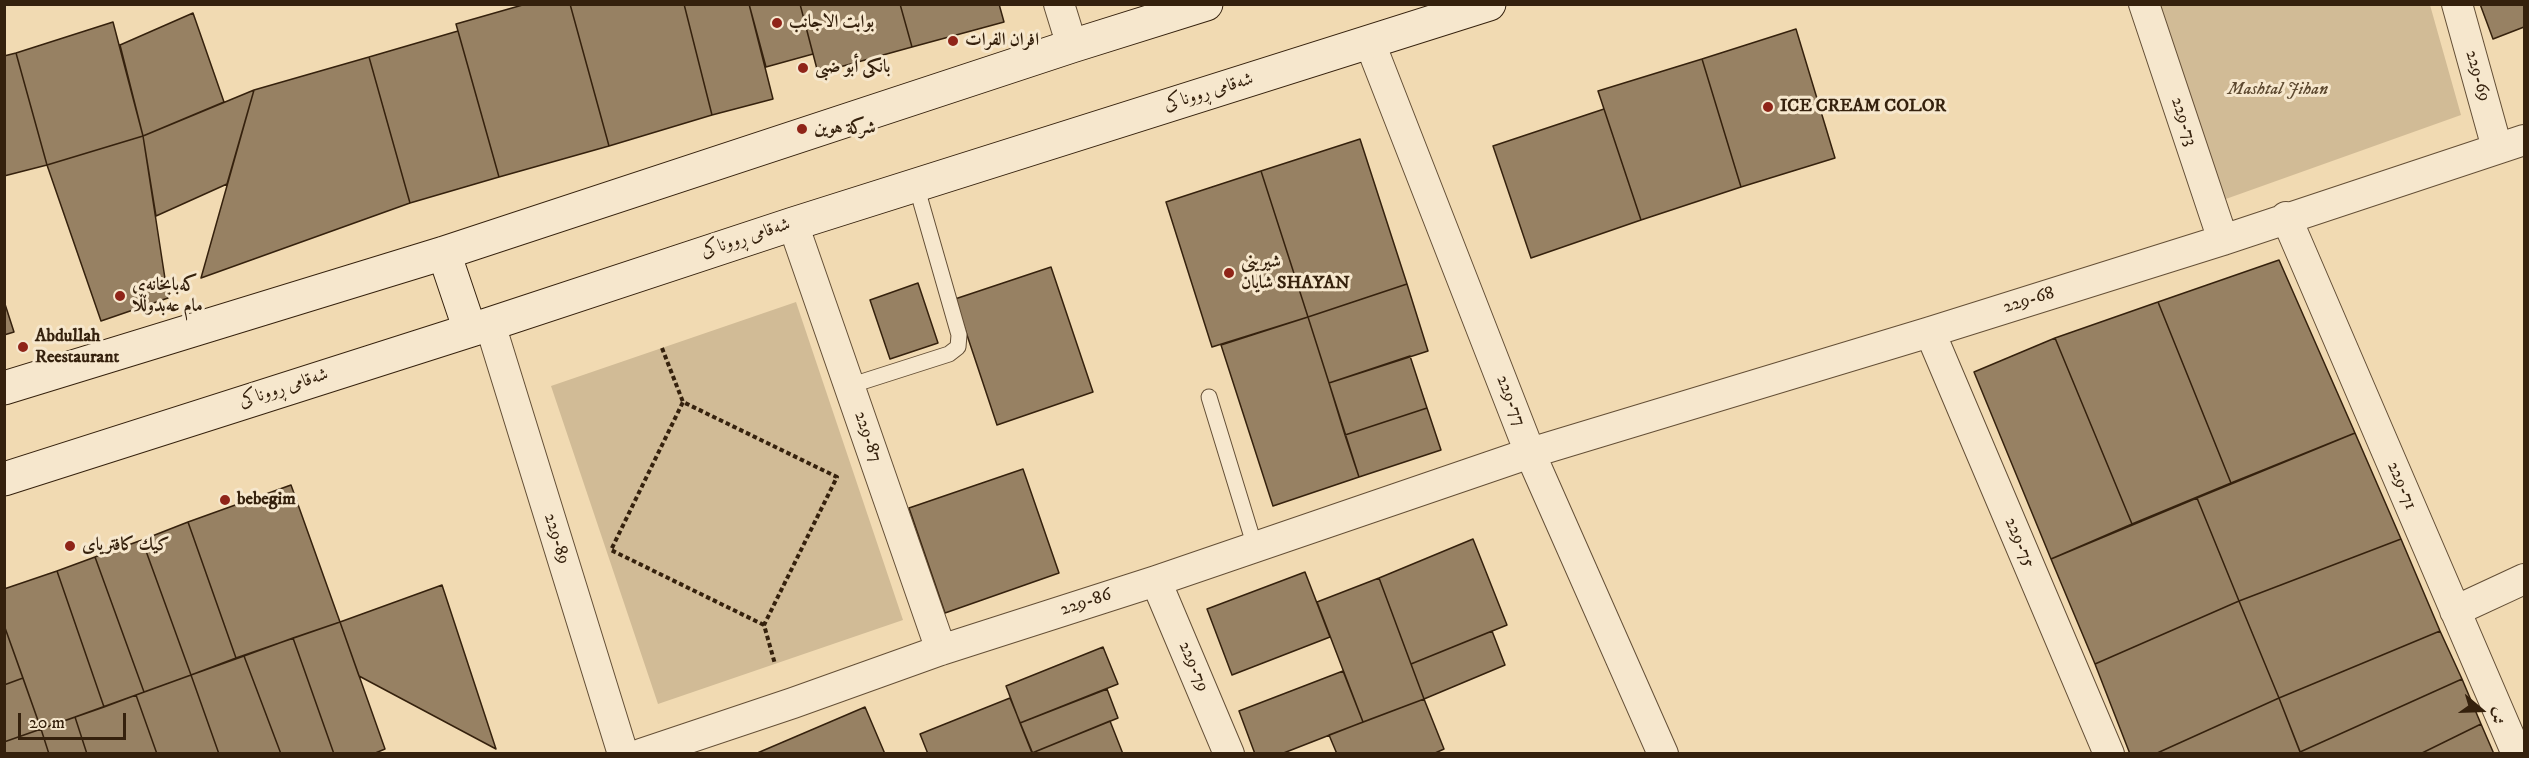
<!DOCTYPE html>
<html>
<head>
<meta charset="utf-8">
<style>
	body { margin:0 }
	#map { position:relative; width:2529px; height:758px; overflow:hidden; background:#f1dab2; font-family:"IM FELL DW Pica",Amiri,serif }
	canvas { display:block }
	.frame { position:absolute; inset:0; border:6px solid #35210d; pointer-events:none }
	.north { position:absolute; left:2451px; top:680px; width:60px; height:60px; -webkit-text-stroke:4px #f6e7cd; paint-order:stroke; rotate:109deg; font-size:16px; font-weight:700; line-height:24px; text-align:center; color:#35210d }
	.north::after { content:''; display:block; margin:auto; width:21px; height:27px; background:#35210d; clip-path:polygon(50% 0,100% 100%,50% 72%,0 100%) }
	.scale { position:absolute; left:18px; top:713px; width:108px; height:27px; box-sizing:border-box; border:3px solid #35210d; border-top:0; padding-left:8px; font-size:18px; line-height:21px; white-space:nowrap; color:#35210d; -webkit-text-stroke:4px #f6e7cd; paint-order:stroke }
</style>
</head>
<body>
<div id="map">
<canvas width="2529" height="758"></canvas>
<div class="frame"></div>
<div class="north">ش</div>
<div class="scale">20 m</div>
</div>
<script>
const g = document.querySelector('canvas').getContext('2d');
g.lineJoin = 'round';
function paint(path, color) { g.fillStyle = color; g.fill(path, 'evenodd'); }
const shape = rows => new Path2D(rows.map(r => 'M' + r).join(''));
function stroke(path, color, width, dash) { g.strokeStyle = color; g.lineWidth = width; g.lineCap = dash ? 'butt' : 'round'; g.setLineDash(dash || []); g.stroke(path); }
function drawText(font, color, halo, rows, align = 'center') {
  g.font = font + ' "IM FELL DW Pica",Amiri,serif'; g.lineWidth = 6; g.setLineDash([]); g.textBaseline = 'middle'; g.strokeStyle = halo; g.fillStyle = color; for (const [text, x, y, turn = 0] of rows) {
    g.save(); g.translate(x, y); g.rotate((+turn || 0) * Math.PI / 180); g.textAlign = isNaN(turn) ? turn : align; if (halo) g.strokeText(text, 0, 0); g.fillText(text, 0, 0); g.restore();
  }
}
const green = shape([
	[2159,5,2430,5,2461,115,2223,200],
	[796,302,903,620,658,704,551,386]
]);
const building = shape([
	[526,4,570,4,609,146,499,177,456,24,526,4],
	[570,4,684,4,712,115,609,146,570,4],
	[684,4,749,4,773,99,712,115,684,4],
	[749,4,800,4,813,54,766,67,749,4],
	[800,4,900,4,912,47,818,73,800,4],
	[900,4,999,4,1004,22,912,47,900,4],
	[2480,4,2524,4,2524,27,2493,39,2480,4],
	[193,13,224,102,143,136,120,45,193,13],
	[113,22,143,136,47,165,16,53,113,22],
	[1796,29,1835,158,1741,187,1702,59,1796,29],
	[458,31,499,177,410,203,369,57,458,31],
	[16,53,47,165,4,176,4,56,16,53],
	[369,57,410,203,201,278,254,90,369,57],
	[1702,59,1741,187,1641,220,1598,91,1702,59],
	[254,90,227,184,156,216,143,136,254,90],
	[1604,109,1641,220,1531,258,1493,146,1604,109],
	[143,136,168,298,101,321,47,165,143,136],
	[1360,139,1407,284,1308,317,1261,171,1360,139],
	[1261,171,1308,317,1212,347,1166,202,1261,171],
	[2279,260,2355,433,2231,483,2158,302,2279,260],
	[1051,267,1093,392,997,425,955,299,1051,267],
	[918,283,938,343,890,359,870,300,918,283],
	[1407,284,1428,351,1329,383,1308,317,1407,284],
	[4,301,14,332,4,335,4,301],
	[2158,302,2231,483,2132,524,2055,338,2158,302],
	[1308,317,1359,477,1273,506,1221,345,1308,317],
	[2055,338,2132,524,2051,559,1974,372,2055,338],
	[1410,356,1427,408,1345,435,1329,383,1410,356],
	[1427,408,1441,450,1359,477,1345,435,1427,408],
	[2355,433,2401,539,2239,601,2197,498,2355,433],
	[1023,469,1059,573,945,613,909,508,1023,469],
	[291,485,340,622,236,658,188,522,291,485],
	[2197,498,2239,601,2095,664,2051,559,2197,498],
	[188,522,236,658,191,675,142,540,188,522],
	[1473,539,1507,625,1411,664,1379,578,1473,539],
	[2401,539,2440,631,2279,698,2239,601,2401,539],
	[142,540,191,675,144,692,95,557,142,540],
	[95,557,144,692,104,707,57,571,95,557],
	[57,571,104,707,41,729,4,625,4,589,57,571],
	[1305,572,1330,637,1232,675,1207,609,1305,572],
	[1379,578,1424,699,1363,722,1317,602,1379,578],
	[442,585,496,749,359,676,340,622,442,585],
	[2239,601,2279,698,2155,754,2130,754,2095,664,2239,601],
	[340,622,385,749,373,754,334,754,293,638,340,622],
	[4,625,23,678,4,685,4,625],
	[1492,631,1505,665,1424,699,1411,664,1492,631],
	[2440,631,2462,679,2300,752,2279,698,2440,631],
	[293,638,334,754,281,754,244,656,293,638],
	[1103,647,1118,684,1020,723,1006,686,1103,647],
	[244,656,281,754,219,754,191,675,244,656],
	[1343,671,1363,722,1281,754,1255,754,1239,711,1343,671],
	[191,675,219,754,157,754,136,695,191,675],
	[23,678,41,729,4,742,4,685,23,678],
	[2462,679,2481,724,2420,754,2301,754,2300,752,2462,679],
	[1107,689,1118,718,1032,753,1020,723,1107,689],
	[136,695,157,754,87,754,75,717,136,695],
	[1010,698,1033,754,928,754,920,734,1010,698],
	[2279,698,2301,754,2155,754,2279,698],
	[1424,699,1444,749,1433,754,1337,754,1329,735,1424,699],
	[865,707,885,754,755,754,865,707],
	[75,717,87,754,49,754,41,729,75,717],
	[1110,721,1123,754,1033,754,1032,753,1110,721],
	[2481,724,2494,754,2420,754,2481,724],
	[41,729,49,754,4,754,4,742,41,729]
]);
const path = shape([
	[662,348,683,402],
	[764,625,611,550,683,402,837,477,764,625,775,664]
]);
const lane = shape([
	[849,386,949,354,958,347,959,335,916,185],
	[1209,397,1255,547]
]);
const street = shape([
	[1059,4,1072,46],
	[2144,4,2223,240],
	[2457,4,2497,148],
	[1370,43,1530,453,1663,754],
	[2286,217,2517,754],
	[793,224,941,650],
	[490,324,623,754],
	[1930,332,2109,754],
	[1156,581,1229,754],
	[2455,611,2524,579],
	[641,754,793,703,941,650,1156,581,1530,453,1930,332,2223,240,2524,140]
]);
const secondary = shape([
	[444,253,470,330],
	[4,388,444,253,1072,46,1206,4],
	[4,479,490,324,793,224,1489,4]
]);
const markers = [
	[777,23,6,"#8f2418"],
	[953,41,6,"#8f2418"],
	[803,68,6,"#8f2418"],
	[1768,107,6,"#8f2418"],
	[802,129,6,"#8f2418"],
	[1229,273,6,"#8f2418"],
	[120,296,6,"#8f2418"],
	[23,347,6,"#8f2418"],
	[225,500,6,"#8f2418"],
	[70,546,6,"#8f2418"]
];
const poiNames = [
	["بوابت الاجانب",789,23],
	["افران الفرات",965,41],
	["بانكى أبو ضبى",815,68],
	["ICE CREAM COLOR",1780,107],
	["شركة هوين",814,129],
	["شيرينى",1241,263],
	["شايان SHAYAN",1241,284],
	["کەبابخانەی",132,286],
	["مام عەبدوڵڵا",132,307],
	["Abdullah",35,337],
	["Reestaurant",35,358],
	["bebegim",237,500],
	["كيك كافترياى",82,546]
];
const streetNames = [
	["229-69",2477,76,74],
	["شەقامی ڕووناکی",1209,93,-17],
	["229-73",2183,122,72],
	["شەقامی ڕووناکی",746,239,-18],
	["229-68",2029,301,-17],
	["شەقامی ڕووناکی",284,389,-18],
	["229-77",1510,401,69],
	["229-87",867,437,71],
	["229-71",2401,486,67],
	["229-89",556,539,73],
	["229-75",2019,543,67],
	["229-86",1086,603,-18],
	["229-79",1193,667,67]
];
const parkNames = [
	["Mashtal Jihan",2278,90]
];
paint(green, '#d1bb96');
paint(building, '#978163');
stroke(building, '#35210d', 1.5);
stroke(lane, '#644f36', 17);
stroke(street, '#644f36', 32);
stroke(secondary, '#35210d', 35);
stroke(path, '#35210d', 4, [4.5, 3]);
stroke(lane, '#f6e7cd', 15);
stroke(street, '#f6e7cd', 30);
stroke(secondary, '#f6e7cd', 33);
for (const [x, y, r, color] of markers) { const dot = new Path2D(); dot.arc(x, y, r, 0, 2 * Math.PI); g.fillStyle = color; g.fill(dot); stroke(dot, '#f6e7cd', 2); }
drawText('bold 18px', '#35210d', '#f6e7cd', poiNames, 'left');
drawText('18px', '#35210d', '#f6e7cd', streetNames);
drawText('italic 18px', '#5c482f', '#f6e7cd', parkNames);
</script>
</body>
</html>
